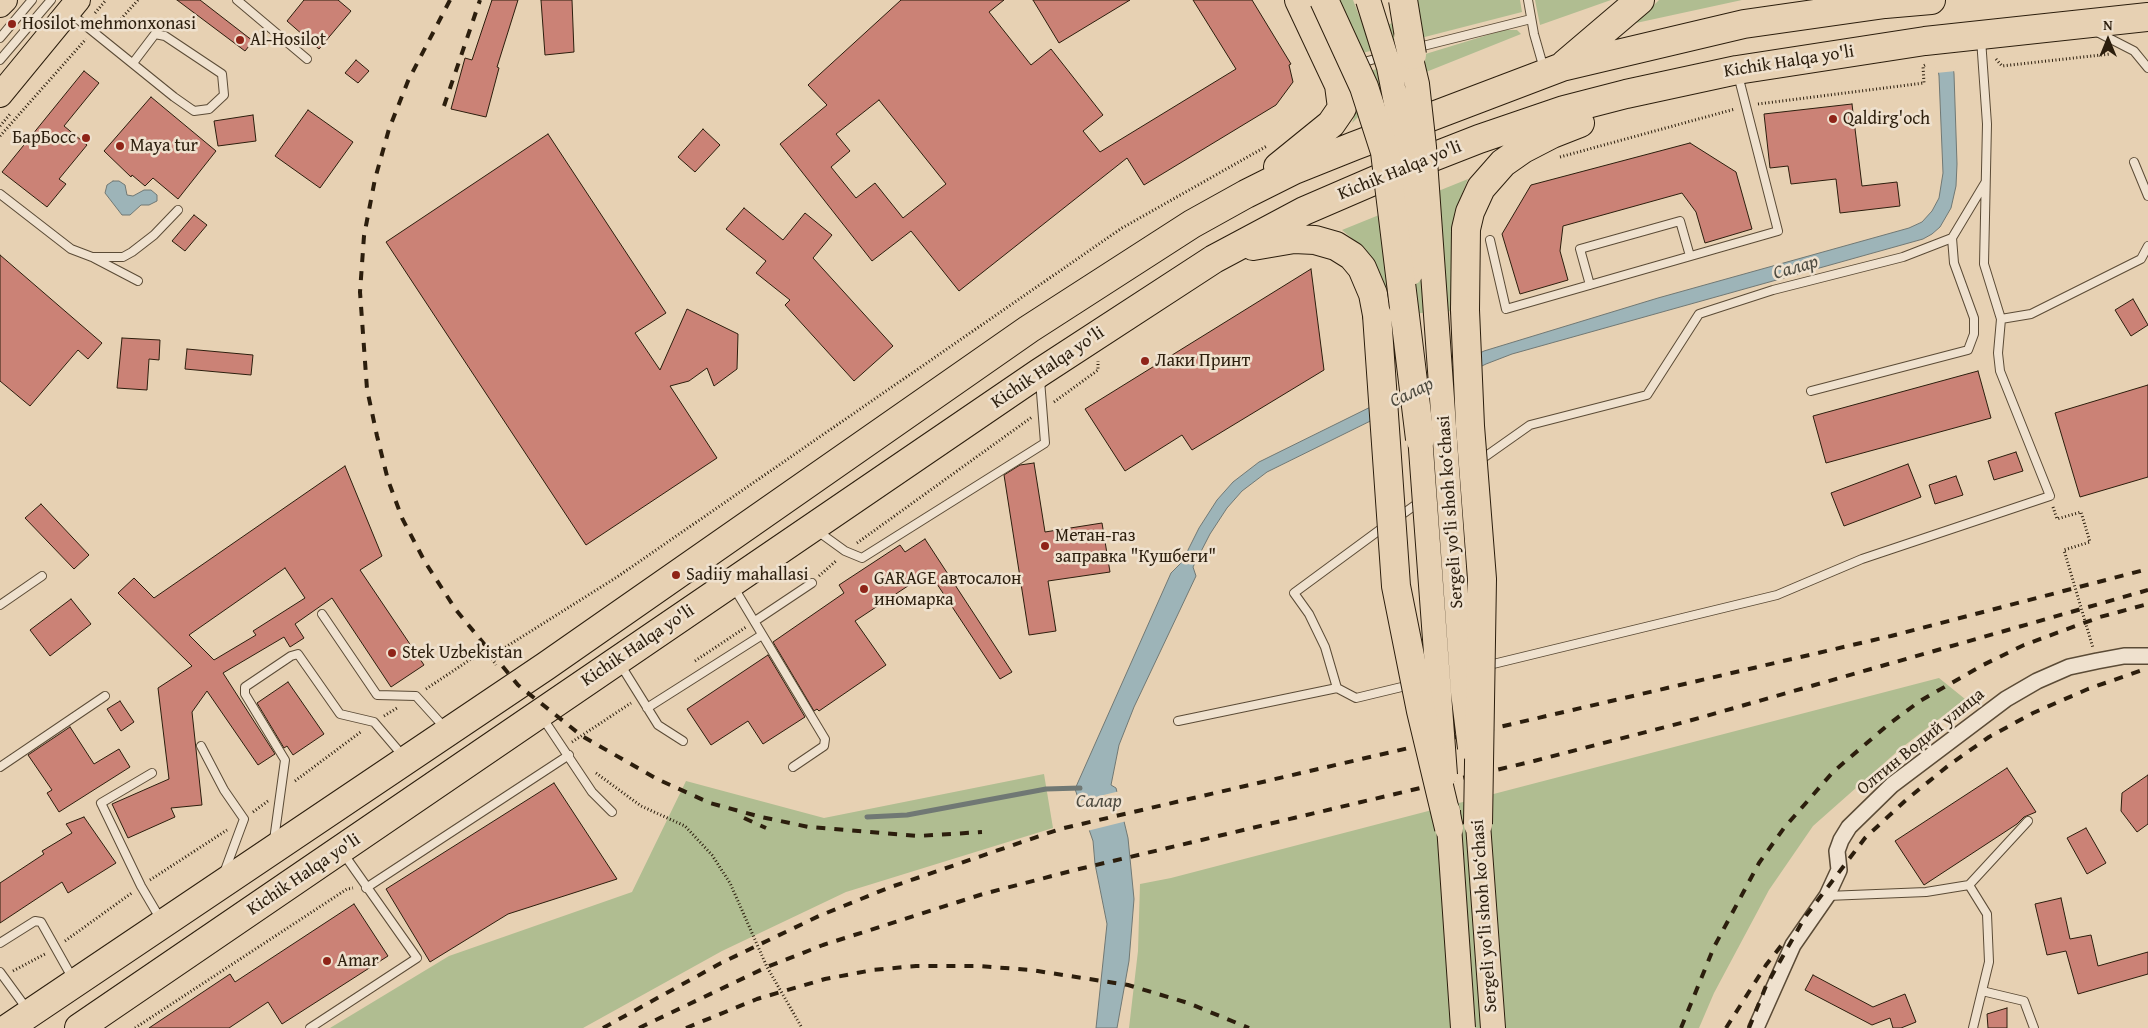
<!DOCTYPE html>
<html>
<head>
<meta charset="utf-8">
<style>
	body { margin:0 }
	#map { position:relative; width:2148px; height:1028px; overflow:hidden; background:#e7d1b3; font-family:"Gentium Book Plus",serif }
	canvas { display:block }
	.north { position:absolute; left:2083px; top:15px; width:50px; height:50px; -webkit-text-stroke:4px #efe1ce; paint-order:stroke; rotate:0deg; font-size:14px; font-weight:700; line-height:20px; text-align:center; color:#2c1e0d }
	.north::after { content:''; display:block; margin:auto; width:18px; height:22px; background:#2c1e0d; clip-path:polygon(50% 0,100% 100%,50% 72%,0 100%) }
</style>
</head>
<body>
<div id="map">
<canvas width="2148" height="1028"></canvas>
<div class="north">N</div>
</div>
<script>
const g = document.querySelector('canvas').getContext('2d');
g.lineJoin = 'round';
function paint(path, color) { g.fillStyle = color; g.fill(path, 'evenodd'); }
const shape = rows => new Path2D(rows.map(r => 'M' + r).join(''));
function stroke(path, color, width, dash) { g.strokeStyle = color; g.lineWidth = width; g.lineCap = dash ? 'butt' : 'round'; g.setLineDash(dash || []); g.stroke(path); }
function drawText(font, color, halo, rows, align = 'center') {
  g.font = font + ' "Gentium Book Plus",serif'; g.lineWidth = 5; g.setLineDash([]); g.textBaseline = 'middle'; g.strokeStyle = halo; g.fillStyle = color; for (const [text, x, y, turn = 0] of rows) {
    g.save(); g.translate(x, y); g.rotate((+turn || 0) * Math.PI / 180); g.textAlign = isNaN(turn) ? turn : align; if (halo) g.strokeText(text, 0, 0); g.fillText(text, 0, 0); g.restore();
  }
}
const green = shape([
	[1311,0,1353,0,1365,31,1417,16,1416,0,1520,0,1522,12,1339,59],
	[1535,0,1611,0,1540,25],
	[1659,0,1742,0,1636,23],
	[1504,30,1517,30,1521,34,1406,80,1364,111,1352,123,1357,108,1347,78],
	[1468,179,1455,211,1453,229,1453,311,1390,315,1362,247,1342,230],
	[1939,678,1965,699,1900,749,1813,826,1769,890,1714,993,1699,1028,1129,1028,1138,951,1140,884,1171,878],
	[1044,774,1053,828,846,892,722,951,583,1028,330,1028,449,956,632,892,686,781,824,818]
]);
const water = shape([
	[1928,0,1945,0,1954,74,1957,164,1956,186,1951,208,1940,227,1932,234,1923,239,1512,354,1486,364,1267,472,1242,491,1227,508,1210,534,1193,567,1196,576,1134,707,1119,745,1111,785,1116,788,1128,838,1134,899,1129,961,1117,1028,1096,1028,1107,924,1095,864,1093,841,1075,789,1171,573,1182,562,1199,528,1217,500,1233,482,1259,462,1484,351,1658,298,1909,228,1922,222,1932,211,1939,198,1943,173,1939,76,1928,0],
	[113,181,119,181,125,185,127,195,133,196,144,190,151,190,157,195,157,201,149,205,141,205,130,215,122,215,105,193,107,185,113,181]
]);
const pier = shape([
	[1925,0,1948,0,1956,71,1936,73],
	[1120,791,1127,821,1087,831,1075,802]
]);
const stream = shape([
	[867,817,907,815,1046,789,1080,788]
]);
const building = shape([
	[177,0,200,0,253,41,245,51,177,0],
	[304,0,338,0,351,11,319,49,287,21,304,0],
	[492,0,518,0,497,67,499,68,486,117,451,109,465,58,472,60,492,0],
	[541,0,572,0,574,52,545,55,541,0],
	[901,0,1004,0,989,12,1031,65,1051,49,1103,115,1083,131,1100,152,1236,69,1193,0,1252,0,1291,64,1289,65,1293,82,1276,105,1144,185,1127,158,959,291,911,231,872,261,780,144,827,105,808,85,901,0],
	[879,100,946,184,903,218,875,183,856,198,831,167,850,151,836,134,879,100],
	[1033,0,1130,0,1059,43,1033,0],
	[356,60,369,71,358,83,345,73,356,60],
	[84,71,99,83,64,126,87,145,59,179,66,184,47,207,2,172,84,71],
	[151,97,216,151,178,199,153,178,145,186,132,175,131,177,104,151,151,97],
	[1852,104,1862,186,1897,182,1900,206,1840,213,1836,179,1791,184,1788,166,1770,168,1764,114,1852,104],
	[308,110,353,142,320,188,275,156,308,110],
	[253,115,256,141,218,146,214,121,253,115],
	[703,129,720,145,695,172,678,157,703,129],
	[548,134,666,313,635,333,660,370,687,309,738,334,737,369,714,386,707,368,689,381,670,386,717,458,586,545,386,242,548,134],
	[1690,143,1736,172,1752,229,1705,243,1696,212,1682,193,1563,226,1560,251,1568,280,1520,294,1502,234,1531,185,1690,143],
	[744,208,783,240,805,213,832,235,813,258,893,346,854,381,785,305,790,300,756,273,766,261,726,229,744,208],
	[194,215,207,225,185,251,172,241,194,215],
	[0,255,102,343,88,359,78,350,30,406,0,381,0,255],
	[1311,269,1324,370,1192,450,1182,435,1125,471,1085,409,1311,269],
	[2133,299,2148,325,2131,336,2115,310,2133,299],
	[122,338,160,340,159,360,149,359,147,390,117,388,122,338],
	[187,349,253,355,251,375,185,369,187,349],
	[1978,371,1991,418,1826,463,1813,416,1978,371],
	[2148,385,2148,477,2080,497,2055,413,2148,385],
	[2016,452,2023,471,1994,480,1988,461,2016,452],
	[1034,463,1045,532,1102,523,1110,572,1048,581,1056,631,1029,635,1004,475,1020,465,1034,463],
	[1908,464,1921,497,1844,526,1831,493,1908,464],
	[345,466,382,556,360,570,424,665,391,687,332,598,295,624,304,638,290,647,284,637,223,673,275,754,258,765,207,691,192,712,202,805,171,808,175,817,128,838,112,804,169,779,158,688,192,666,118,593,134,578,154,598,345,466],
	[285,568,305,598,253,631,256,635,214,660,189,635,285,568],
	[1956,476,1963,495,1935,504,1929,485,1956,476],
	[41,504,89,555,74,569,25,518,41,504],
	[925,539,1012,672,1000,679,929,572,855,621,886,665,819,711,817,709,814,711,773,642,844,593,839,585,900,545,905,552,925,539],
	[71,599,91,624,50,656,30,630,71,599],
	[768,655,805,717,763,744,748,721,711,745,687,709,768,655],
	[288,682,324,734,293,755,287,746,284,748,257,703,288,682],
	[120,701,134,722,121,731,107,709,120,701],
	[70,727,94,764,119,749,130,767,59,812,47,793,52,790,28,755,70,727],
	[2007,768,2036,812,2024,817,2017,824,1924,885,1895,841,2007,768],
	[2148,775,2148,824,2137,832,2121,811,2122,793,2148,775],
	[554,783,617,879,508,914,430,962,386,889,554,783],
	[84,817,116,863,68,893,62,882,0,923,0,883,44,854,42,851,72,833,66,824,84,817],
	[2086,828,2106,863,2087,874,2067,838,2086,828],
	[2061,898,2070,939,2091,935,2098,966,2148,952,2148,974,2078,994,2066,951,2047,955,2035,904,2061,898],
	[354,904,388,956,282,1024,268,1002,229,1028,149,1028,230,974,235,982,354,904],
	[1813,975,1873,1007,1905,994,1916,1022,1901,1028,1893,1028,1890,1018,1872,1025,1805,990,1813,975],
	[2007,1008,2007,1028,1988,1028,1987,1014,2007,1008]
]);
const path = shape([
	[95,13,106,0],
	[105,26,120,20,138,0],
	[1996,59,2002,66,2110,54],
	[1758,104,1924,83,1923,66,1925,65],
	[0,126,11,113],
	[0,136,86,39],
	[1560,157,1735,109],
	[1054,402,1098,370,1098,361],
	[2053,507,2057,519,2081,512,2090,542,2064,550,2093,648],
	[857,543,1032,417],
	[819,576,837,560],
	[490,656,496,665],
	[695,661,746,627],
	[426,689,471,659,493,655,617,577,1122,228,1267,146],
	[384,716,397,708],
	[572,742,631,703],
	[596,773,641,806,685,826,712,855,730,883,767,967,802,1028],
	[295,781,362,731],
	[253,812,268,801],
	[150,880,227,830],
	[65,941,133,892],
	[13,971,45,954],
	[135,1028,347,889,353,888]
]);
const lane = shape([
	[237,0,307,59],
	[1528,0,1534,34,1544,69],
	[70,13,174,97,194,111,209,109,224,95,222,74,165,36,155,34,133,63],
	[2097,32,2134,51,2148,68],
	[0,38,32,0],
	[1415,48,1531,19],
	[0,60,51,0],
	[1357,64,1382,57],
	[2134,162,2148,196],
	[0,194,71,249,92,257,123,257,132,252,154,235,178,210],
	[1490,240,1506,309,1778,231,1738,75],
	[94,258,138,281],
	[1590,285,1580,249,1680,221,1690,256],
	[2001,319,2031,314,2141,259,2148,246],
	[1811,391,1968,350,1974,334,1974,318,1954,263,1952,238],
	[1479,461,1530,425,1647,395,1699,314,1773,290,1903,257,1952,238,1985,183],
	[1397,518,1445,484],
	[816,530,845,551,862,558,1045,443,1040,380],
	[733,586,825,739,824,746,793,767],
	[0,605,42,576],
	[322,614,377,695,416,696,445,728],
	[755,621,812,583],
	[620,664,658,725,683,741],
	[1485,666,1777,595,1862,559,2050,496,2000,371,1998,353,2001,319,1984,264,1987,124,1981,39],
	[1337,688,1325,647,1309,614,1294,593,1385,526],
	[647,708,762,635],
	[542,717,592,792,612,812],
	[1178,721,1337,688,1356,698,1410,685],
	[201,746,224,790,244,819,224,873],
	[0,767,105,696],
	[152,773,101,803,141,886,161,920],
	[274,840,285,760,245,694,245,687,291,656,298,654,340,714,374,722,403,756],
	[1969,885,1987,914,1989,962,1973,1028],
	[366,888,569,755],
	[1827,896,1926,892,1969,885,2028,821],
	[0,943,35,921,41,922,73,979],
	[0,972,27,1009],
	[1982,991,2024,1001,2034,1028],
	[310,1028,417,958,343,853]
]);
const street = shape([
	[1756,1028,1793,945,1827,896,1839,870,1837,851,1841,840,1849,827,1892,785,2006,699,2037,681,2069,667,2097,661,2124,656,2148,656]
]);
const primary = shape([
	[0,5,5,0],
	[0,95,78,0],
	[1478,824,1493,1028]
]);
const highway = shape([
	[1565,64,1640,0],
	[1278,167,1331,124,1342,108,1339,85,1299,0],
	[1253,246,1294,239,1315,240,1336,246,1352,256,1362,268,1373,294,1377,315],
	[1465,310,1466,229,1470,212,1481,188,1503,163,1523,149,1552,134,1580,123],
	[8,1028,546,666,1029,329,1192,224,1246,194,1294,170,1354,146,1562,67,1744,24,1885,4,1931,0],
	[79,1028,1039,373,1214,259,1304,211,1392,173,1479,139,1564,110,1626,94,1737,70,1925,41,2148,17]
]);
const rail = shape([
	[450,0,408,81,389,129,375,179,364,236,360,292,367,389,377,436,388,480,402,518,425,562,456,610,518,685,582,736,657,779,710,803,761,817,809,827,918,836,982,832],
	[444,106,480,0],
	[744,818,766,828],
	[603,1028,721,963,819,916,888,888,1060,829,1891,636,2148,569],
	[639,1028,767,967,823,945,983,894,1075,870,1534,761,1685,722,2148,590],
	[686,1028,757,999,825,979,873,970,916,966,978,966,1031,970,1128,985,1188,1003,1249,1028],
	[1681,1028,1714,947,1759,863,1784,828,1833,772,1889,724,1920,701,1983,665,2024,645,2100,617,2148,604],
	[1726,1028,1766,965,1784,942],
	[1749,1028,1766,986,1805,917,1865,838,1906,800,1949,765,1989,737,2033,713,2088,689,2148,668]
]);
const primaryBridge = shape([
	[1368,0,1389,67,1397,108,1408,215,1411,273],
	[1406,38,1417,84,1424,147,1463,692,1470,748],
	[1419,422,1445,775],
	[1448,811,1463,1028]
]);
const highwayBridge = shape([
	[1324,0,1364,87,1385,152,1420,439],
	[1403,0,1412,55],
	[1465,310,1470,426,1482,579,1478,824],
	[1377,315,1396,586,1421,711,1449,828]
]);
const markers = [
	[12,24,5,"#8f2418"],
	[240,40,5,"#8f2418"],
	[1833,119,5,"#8f2418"],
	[86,138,5,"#8f2418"],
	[120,146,5,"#8f2418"],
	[1145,361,5,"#8f2418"],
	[1045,546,5,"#8f2418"],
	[676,575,5,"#8f2418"],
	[864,589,5,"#8f2418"],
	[392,653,5,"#8f2418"],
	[327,961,5,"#8f2418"]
];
const poiNames = [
	["Hosilot mehmonxonasi",22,24],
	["Al-Hosilot",250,40],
	["Qaldirg'och",1843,119],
	["БарБосс",76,138,"right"],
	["Maya tur",130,146],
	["Лаки Принт",1155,361],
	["Метан-газ",1055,536],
	["заправка \"Кушбеги\"",1055,557],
	["Sadiiy mahallasi",686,575],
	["GARAGE автосалон",874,579],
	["иномарка",874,600],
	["Stek Uzbekistan",402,653],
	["Amar",337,961]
];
const streetNames = [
	["Kichik Halqa yo'li",1789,62,-9],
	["Kichik Halqa yo'li",1400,171,-22],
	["Kichik Halqa yo'li",1048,368,-34],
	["Sergeli yo‘li shoh ko‘chasi",1451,512,-94],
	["Kichik Halqa yo'li",638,646,-34],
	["Олтин Водий улица",1921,742,-39],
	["Kichik Halqa yo'li",304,875,-34],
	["Sergeli yo‘li shoh ko‘chasi",1485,916,-94]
];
const waterNames = [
	["Салар",1796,268,-16],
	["Салар",1412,393,-26],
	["Салар",1099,802]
];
paint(green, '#b0bd91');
paint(water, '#9db4b8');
stroke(water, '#707874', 1);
paint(pier, '#e7d1b3');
stroke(stream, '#707874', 5);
paint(building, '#cb8276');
stroke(building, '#2c1e0d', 1);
stroke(lane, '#5b4b36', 10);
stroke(street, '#5b4b36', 18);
stroke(primary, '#2c1e0d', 26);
stroke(highway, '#2c1e0d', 30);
stroke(path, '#2c1e0d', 3, [1, 2.5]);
stroke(lane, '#efe1ce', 8);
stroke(street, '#efe1ce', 15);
stroke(primary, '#e7d1b3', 24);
stroke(highway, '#e7d1b3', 28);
stroke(rail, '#2c1e0d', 4, [9, 9]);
stroke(primaryBridge, '#2c1e0d', 26, []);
stroke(highwayBridge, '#2c1e0d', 30, []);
stroke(primaryBridge, '#e7d1b3', 24);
stroke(highwayBridge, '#e7d1b3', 28);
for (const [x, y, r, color] of markers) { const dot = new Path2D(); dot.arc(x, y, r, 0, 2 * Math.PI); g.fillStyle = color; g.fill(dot); stroke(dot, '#efe1ce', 2); }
drawText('18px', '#2c1e0d', '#efe1ce', poiNames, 'left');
drawText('18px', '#2c1e0d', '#efe1ce', streetNames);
drawText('italic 19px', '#4e4b40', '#efe1ce', waterNames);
</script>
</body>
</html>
